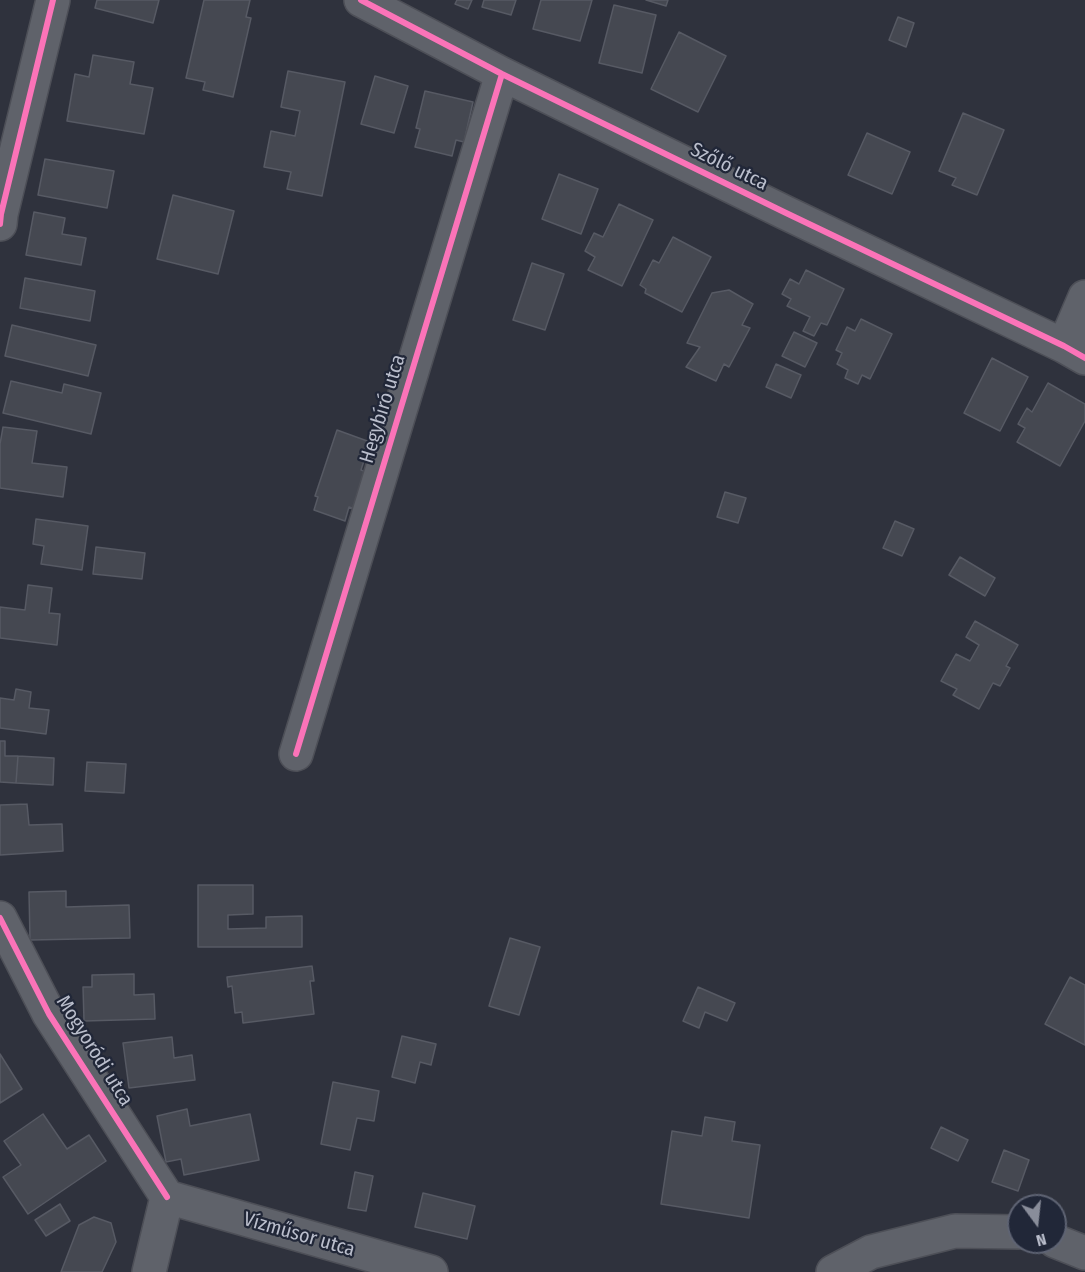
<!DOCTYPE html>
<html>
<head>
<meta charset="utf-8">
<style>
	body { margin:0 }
	#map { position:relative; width:1085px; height:1272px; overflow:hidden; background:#2f323d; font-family:"Fira Sans Condensed",sans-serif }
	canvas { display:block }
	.north { position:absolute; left:1007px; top:1194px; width:60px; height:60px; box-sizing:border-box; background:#212738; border:2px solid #5e6373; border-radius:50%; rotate:165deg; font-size:16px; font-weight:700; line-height:24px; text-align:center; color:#babecc }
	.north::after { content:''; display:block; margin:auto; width:21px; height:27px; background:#898d9a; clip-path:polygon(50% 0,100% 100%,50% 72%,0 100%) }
</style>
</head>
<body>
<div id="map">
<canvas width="1085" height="1272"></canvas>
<div class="north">N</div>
</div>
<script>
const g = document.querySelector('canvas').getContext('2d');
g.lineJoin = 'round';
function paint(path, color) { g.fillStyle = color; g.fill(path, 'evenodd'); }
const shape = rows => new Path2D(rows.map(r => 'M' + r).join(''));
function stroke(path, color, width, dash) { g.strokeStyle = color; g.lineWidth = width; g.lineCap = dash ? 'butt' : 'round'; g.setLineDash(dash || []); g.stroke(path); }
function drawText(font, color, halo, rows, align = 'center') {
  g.font = font + ' "Fira Sans Condensed",sans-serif'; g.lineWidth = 4.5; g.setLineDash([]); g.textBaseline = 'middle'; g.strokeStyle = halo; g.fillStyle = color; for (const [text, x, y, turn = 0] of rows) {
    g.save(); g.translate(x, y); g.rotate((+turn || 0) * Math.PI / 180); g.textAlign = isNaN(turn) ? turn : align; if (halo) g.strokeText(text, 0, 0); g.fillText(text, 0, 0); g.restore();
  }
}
const building = shape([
	[97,0,159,0,153,23,95,8,97,0],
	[204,0,250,0,246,17,251,18,233,97,203,90,205,82,186,78,204,0],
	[457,0,472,0,468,9,455,4,457,0],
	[484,0,516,0,511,15,482,7,484,0],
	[541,0,592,0,580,41,533,29,541,0],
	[646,0,668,0,666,6,646,0],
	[614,5,656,15,642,73,599,63,614,5],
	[898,17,914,23,906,47,889,40,898,17],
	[679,32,726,56,698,112,651,89,679,32],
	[93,55,134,62,130,84,153,88,144,134,67,121,75,74,89,77,93,55],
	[288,71,345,82,322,196,287,189,291,172,264,167,271,131,295,136,300,111,281,107,288,71],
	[375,76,408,86,394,133,361,124,375,76],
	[425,91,473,102,464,142,456,140,452,156,415,147,420,129,416,128,425,91],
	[963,113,1004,130,977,195,952,185,956,178,939,171,963,113],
	[867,133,910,152,892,194,848,175,867,133],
	[45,159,114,171,107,208,38,195,45,159],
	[559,174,598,189,581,234,542,219,559,174],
	[173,195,234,211,218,274,157,259,173,195],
	[619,204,653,220,622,286,588,270,595,257,585,251,594,233,603,237,619,204],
	[34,212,65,218,62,234,86,238,81,265,26,255,34,212],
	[673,237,711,257,682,312,645,293,646,289,640,285,653,260,659,263,673,237],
	[532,263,564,274,545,330,513,320,532,263],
	[806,270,844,289,827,325,821,323,814,336,803,331,810,317,787,306,791,299,782,294,790,279,799,284,806,270],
	[25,278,95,291,90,321,20,308,25,278],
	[729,290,753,304,742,325,750,328,729,367,724,364,716,381,686,367,700,347,687,343,712,293,729,290],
	[861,319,892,334,870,379,862,375,858,384,845,378,848,370,837,364,842,353,836,350,847,327,855,331,861,319],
	[12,325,96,345,88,376,5,356,12,325],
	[794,332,817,343,805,367,782,356,794,332],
	[992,358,1028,377,1000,431,964,413,992,358],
	[776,364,801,375,791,398,766,387,776,364],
	[11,381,62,393,64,384,101,393,91,434,3,413,11,381],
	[1048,383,1085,404,1085,421,1060,466,1017,442,1025,428,1018,424,1027,408,1032,412,1048,383],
	[3,427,37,431,32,463,67,467,63,497,0,488,0,444,3,427],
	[337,430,370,442,361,470,372,474,360,511,349,507,345,521,314,510,318,497,315,496,337,430],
	[725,492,746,498,738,523,717,517,725,492],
	[36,519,88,526,82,570,41,564,44,546,33,544,36,519],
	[895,521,914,529,902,556,883,548,895,521],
	[96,547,145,553,142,579,93,574,96,547],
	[960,557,995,578,985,596,949,575,960,557],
	[28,585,52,588,49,613,60,614,57,645,0,638,0,607,25,610,28,585],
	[975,621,1018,645,1006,666,1010,668,1000,686,993,683,979,709,953,695,957,689,941,681,956,654,970,661,979,645,966,637,975,621],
	[16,689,31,692,29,708,49,710,46,734,0,728,0,698,14,700,16,689],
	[0,741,5,741,5,756,18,756,16,783,0,782,0,741],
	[18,756,54,758,53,785,16,783,18,756],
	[87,762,126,764,124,793,85,791,87,762],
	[27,804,29,825,62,824,63,851,0,855,0,805,27,804],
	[198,885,253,885,253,914,228,915,228,929,266,928,266,917,302,916,302,947,198,947,198,885],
	[66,891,66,907,129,905,130,938,30,940,29,892,66,891],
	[510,938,540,947,519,1015,489,1006,510,938],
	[312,966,314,981,310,981,314,1014,243,1023,242,1012,235,1013,232,986,228,987,227,977,312,966],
	[134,974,134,995,154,994,155,1019,84,1021,83,987,92,987,92,975,134,974],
	[1070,977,1085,985,1085,1045,1045,1024,1070,977],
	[698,987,735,1003,727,1021,705,1012,699,1028,683,1021,698,987],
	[402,1036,436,1044,431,1065,420,1062,415,1083,392,1077,402,1036],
	[172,1037,174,1058,192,1055,195,1080,129,1088,123,1043,172,1037],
	[0,1054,22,1089,0,1103,0,1054],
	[333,1082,379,1091,374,1121,357,1118,350,1150,321,1144,333,1082],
	[187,1109,190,1126,250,1114,259,1160,184,1175,181,1159,166,1162,157,1116,187,1109],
	[43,1114,67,1149,89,1135,106,1161,28,1214,3,1177,21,1165,4,1141,43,1114],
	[705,1117,735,1122,732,1141,760,1145,749,1218,661,1204,672,1131,702,1136,705,1117],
	[941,1127,968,1140,958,1161,931,1148,941,1127],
	[1004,1150,1029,1160,1018,1191,992,1182,1004,1150],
	[355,1172,373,1176,366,1211,348,1208,355,1172],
	[423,1193,475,1206,467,1239,415,1227,423,1193],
	[60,1204,70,1221,46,1236,35,1220,60,1204],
	[94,1217,111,1223,116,1242,102,1272,61,1272,79,1225,94,1217]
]);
const minor = shape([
	[361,0,502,74,784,212,1064,346,1085,358],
	[0,224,1,214,53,0],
	[1064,346,1085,297],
	[296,754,502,74],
	[0,918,49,1014,167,1197],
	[167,1197,431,1272],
	[1055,1241,1085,1253],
	[149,1272,167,1197],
	[833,1272,871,1252,955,1231,1019,1232]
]);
const cycleway = shape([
	[361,0,502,74,784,212,1064,346,1085,358],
	[0,224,1,214,53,0],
	[296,754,502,74],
	[0,918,49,1014,167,1197]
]);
const streetNames = [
	["Szőlő utca",729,167,26],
	["Hegybíró utca",383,409,-73],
	["Mogyoródi utca",94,1051,58],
	["Vízműsor utca",299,1235,16]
];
paint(building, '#454851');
stroke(building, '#575a64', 1.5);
stroke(minor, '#4d4f57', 36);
stroke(minor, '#5f626a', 33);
stroke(cycleway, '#fb73b8', 6);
drawText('20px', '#babecc', '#212738', streetNames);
</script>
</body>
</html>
